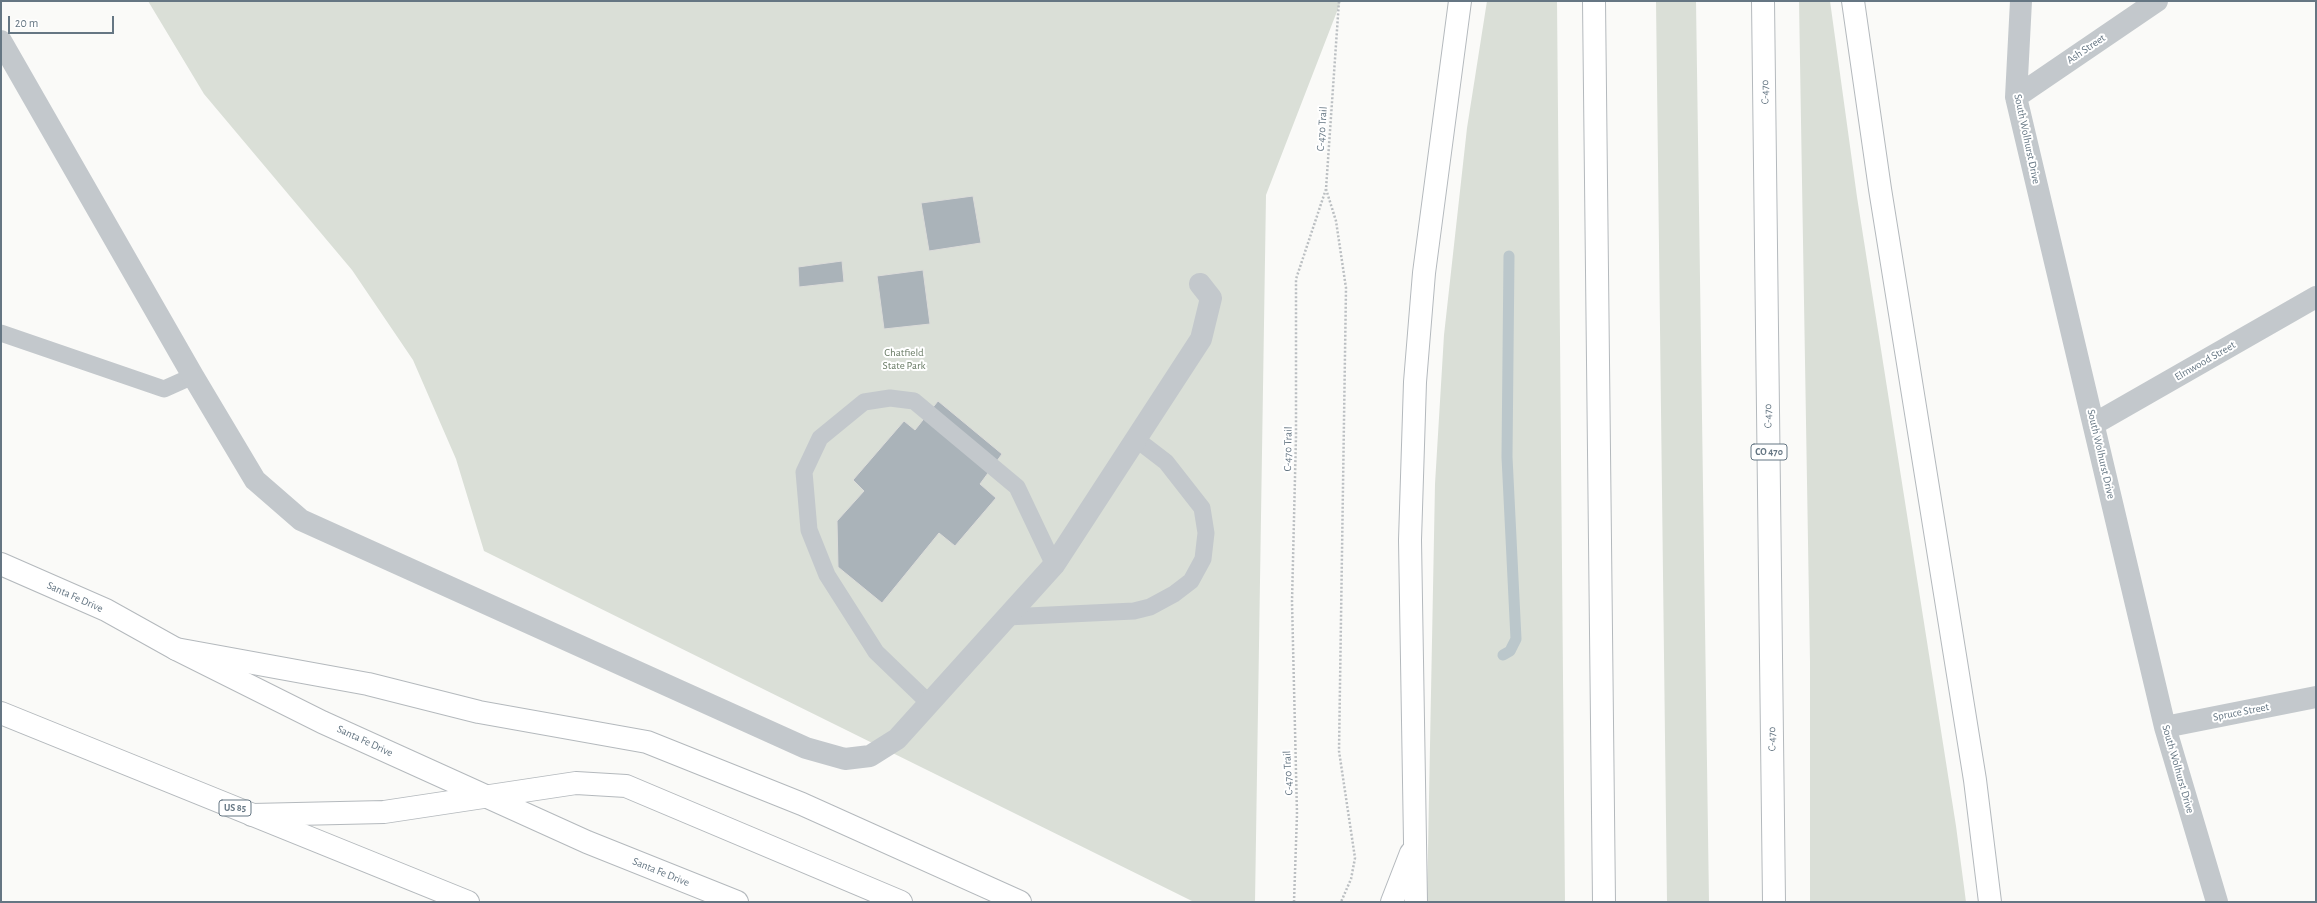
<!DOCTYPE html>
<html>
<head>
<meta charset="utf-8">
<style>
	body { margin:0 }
	#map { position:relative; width:2317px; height:903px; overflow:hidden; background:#fafaf8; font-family:"Alegreya Sans",sans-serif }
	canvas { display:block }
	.frame { position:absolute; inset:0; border:2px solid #657683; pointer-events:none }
	.scale { position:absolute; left:8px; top:16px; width:106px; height:18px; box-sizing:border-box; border:2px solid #657683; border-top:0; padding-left:5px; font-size:12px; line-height:14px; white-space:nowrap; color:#657683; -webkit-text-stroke:3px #fff; paint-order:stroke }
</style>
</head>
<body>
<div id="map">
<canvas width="2317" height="903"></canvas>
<div class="frame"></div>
<div class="scale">20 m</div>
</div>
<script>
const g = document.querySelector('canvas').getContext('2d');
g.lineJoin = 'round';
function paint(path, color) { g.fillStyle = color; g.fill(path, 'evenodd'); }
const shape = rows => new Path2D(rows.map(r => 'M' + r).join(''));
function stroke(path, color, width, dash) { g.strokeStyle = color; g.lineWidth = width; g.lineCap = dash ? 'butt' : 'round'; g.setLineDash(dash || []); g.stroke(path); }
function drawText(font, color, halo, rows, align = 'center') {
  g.font = font + ' "Alegreya Sans",sans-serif'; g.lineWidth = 4; g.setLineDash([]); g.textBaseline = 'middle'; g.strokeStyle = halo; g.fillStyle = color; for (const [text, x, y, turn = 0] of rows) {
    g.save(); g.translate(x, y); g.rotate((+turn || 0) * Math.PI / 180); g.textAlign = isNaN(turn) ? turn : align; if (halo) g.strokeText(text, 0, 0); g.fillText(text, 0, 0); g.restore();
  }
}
const green = shape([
	[148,1,1341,1,1266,195,1255,902,1194,902,484,551,456,459,413,360,352,270,204,94],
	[1487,1,1557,1,1565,902,1427,902,1435,484,1444,335,1467,128],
	[1656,1,1696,1,1709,902,1667,902],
	[1799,1,1830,1,1857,197,1956,826,1966,902,1810,902,1810,662]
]);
const stream = shape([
	[1503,655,1510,651,1516,639,1507,457,1509,256]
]);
const building = shape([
	[973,196,981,243,929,251,921,203,973,196],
	[842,261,844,282,799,287,798,267,842,261],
	[923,270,930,324,884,329,877,276,923,270],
	[938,401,1002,454,980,484,996,498,955,546,939,533,882,603,838,567,837,521,864,491,853,480,904,421,915,430,938,401]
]);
const path = shape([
	[1326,189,1336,221,1346,288,1339,751,1355,858,1351,879,1341,902],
	[1294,902,1297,814,1292,602,1296,436,1296,279,1326,189,1339,1]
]);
const service = shape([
	[1,333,164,389,193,376],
	[1007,617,1134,611,1150,607,1174,594,1191,581,1203,559,1206,533,1202,508,1166,462,1136,439],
	[929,703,876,652,827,575,809,530,804,472,820,438,864,402,890,398,914,401,1017,487,1054,565]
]);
const minor = shape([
	[2021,1,2016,97,2165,727,2217,902],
	[1,41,193,376,255,480,301,520,806,748,845,759,870,756,897,739,1054,565,1201,339,1211,298,1200,284],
	[2016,97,2157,1],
	[2094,424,2316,297],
	[2165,727,2316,697]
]);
const trunk = shape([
	[1,564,106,610,176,649,322,722,587,842,737,902],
	[1,713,468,902]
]);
const motorway = shape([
	[1594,1,1604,902],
	[1763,1,1774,902],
	[1853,1,1880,189,1975,780,1990,902],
	[176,649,368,684,479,712,647,742,802,804,1020,902],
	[252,815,384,812,576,783,626,786,901,902],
	[1392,902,1411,853],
	[1416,902,1410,540,1415,382,1424,273,1460,1]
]);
const shields = [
	[1769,452,36],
	[235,808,32]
];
const shieldNames = [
	["CO 470",1769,452],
	["US 85",235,808]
];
const streetNames = [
	["Ash Street",2086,49,-34],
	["C-470",1765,92,-91],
	["C-470 Trail",1322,129,-86],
	["South Wolhurst Drive",2027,139,78],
	["Elmwood Street",2205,361,-30],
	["C-470",1768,416,-91],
	["C-470 Trail",1288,449,-89],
	["South Wolhurst Drive",2101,454,77],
	["Santa Fe Drive",75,597,24],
	["Spruce Street",2241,712,-11],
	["C-470",1772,739,-91],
	["Santa Fe Drive",365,741,25],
	["South Wolhurst Drive",2178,769,74],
	["C-470 Trail",1288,773,-93],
	["Santa Fe Drive",661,872,22]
];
const parkNames = [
	["Chatfield",904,353],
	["State Park",904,366]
];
paint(green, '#dadfd7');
stroke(stream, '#bbc7cb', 11);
paint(building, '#aab3b9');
stroke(building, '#dcdcda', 1);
stroke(trunk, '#b4b9bd', 24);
stroke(motorway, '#b4b9bd', 24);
stroke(path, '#bbbfc2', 2.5, [2, 2]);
stroke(service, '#c3c8cc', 17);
stroke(minor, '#c3c8cc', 22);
stroke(trunk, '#fff', 22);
stroke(motorway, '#fff', 22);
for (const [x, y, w] of shields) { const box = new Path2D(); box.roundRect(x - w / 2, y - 8, w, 16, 3); g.fillStyle = '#fff'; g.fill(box); stroke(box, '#657683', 1); }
drawText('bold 10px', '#657683', null, shieldNames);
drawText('11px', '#657683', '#fff', streetNames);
drawText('11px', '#687a64', '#fff', parkNames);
</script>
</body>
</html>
